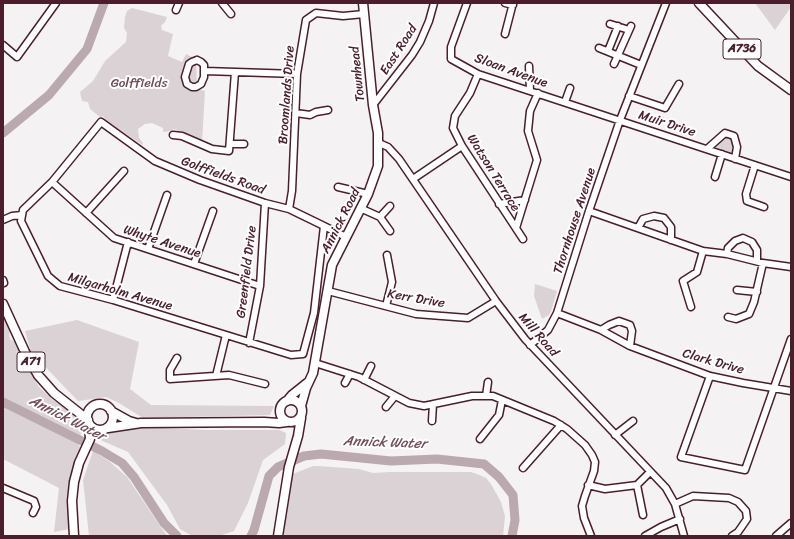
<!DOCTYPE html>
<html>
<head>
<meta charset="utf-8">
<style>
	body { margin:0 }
	#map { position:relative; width:794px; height:539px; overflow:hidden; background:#f4f2f2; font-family:Sriracha,sans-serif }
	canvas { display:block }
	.frame { position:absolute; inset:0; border:4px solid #4a1f2b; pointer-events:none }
</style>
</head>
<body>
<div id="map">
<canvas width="794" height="539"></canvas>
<div class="frame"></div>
</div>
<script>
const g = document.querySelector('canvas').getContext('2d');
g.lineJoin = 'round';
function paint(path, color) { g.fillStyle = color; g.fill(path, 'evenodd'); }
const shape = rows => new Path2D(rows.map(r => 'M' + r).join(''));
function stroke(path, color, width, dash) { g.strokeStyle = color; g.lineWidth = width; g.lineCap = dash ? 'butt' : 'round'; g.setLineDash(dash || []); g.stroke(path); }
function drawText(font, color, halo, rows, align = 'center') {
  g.font = font + ' Sriracha,sans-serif'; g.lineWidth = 4; g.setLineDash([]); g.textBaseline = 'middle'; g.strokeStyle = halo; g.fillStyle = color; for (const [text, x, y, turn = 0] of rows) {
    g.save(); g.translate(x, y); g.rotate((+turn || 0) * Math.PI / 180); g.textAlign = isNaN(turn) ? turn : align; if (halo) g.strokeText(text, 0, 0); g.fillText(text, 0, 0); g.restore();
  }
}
const green = shape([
	[755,3,791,3,791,7,775,30],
	[132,8,167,17,165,22,161,26,162,30,173,34,168,56,182,62,186,54,196,59,197,89,205,91,202,142,178,132,177,130,173,129,172,131,163,132,163,128,152,123,145,124,138,129,139,138,143,143,142,145,106,120,103,116,100,117,90,109,88,102,82,101,80,92,93,81,105,61,126,42,127,33,124,28,125,17,127,11],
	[726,136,733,140,734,148,732,153,716,147,717,142],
	[535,284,557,291,551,311,549,315,542,319,534,296],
	[3,315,10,330,9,336,11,340,16,342,29,370,39,387,52,399,71,412,80,424,81,436,68,429,34,415,3,398],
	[77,320,139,342,130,389,151,405,274,406,270,415,143,418,119,403,106,397,78,401,31,352,25,331],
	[3,404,21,411,72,437,81,448,74,482,69,529,54,532,59,488,3,459],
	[145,427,204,430,279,430,286,433,285,444,263,460,248,503,234,531,219,536,192,536,180,529,167,505,128,452,98,439,109,433],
	[93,451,109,461,127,477,167,536,89,536,83,480],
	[313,466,318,466,359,469,373,473,389,472,471,472,477,474,486,478,491,484,501,502,505,516,503,536,282,536,291,476,293,474]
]);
const river = shape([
	[3,133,49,95,87,49,104,3],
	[3,402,102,451,122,463,134,477,164,523,177,536],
	[251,536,254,530,269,476,278,467,304,456,321,454,391,461,437,459,484,464,499,477,513,495,515,520,512,536]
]);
const minor = shape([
	[222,3,231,14],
	[467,3,451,47,451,59,478,74,791,177],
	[505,3,513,5],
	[176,10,179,3],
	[610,24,629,30],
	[505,34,513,3],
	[3,45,17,57,56,3],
	[599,48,641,65],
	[608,51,618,26],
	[197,60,201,62,204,65,204,77,201,84,196,87,192,87,187,84,185,77,189,64,192,62,197,60],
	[614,64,631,26],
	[529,66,530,91],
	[205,71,297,74],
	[478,74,470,93,455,116,453,128,462,146,523,239],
	[629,96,665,108,679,84],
	[565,102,570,88],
	[373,105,412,55,420,42,429,21,434,3],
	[296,113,310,115,316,112,328,110],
	[173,135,182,136,212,149,229,151,235,72],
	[379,143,388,147,399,159,496,301,525,339,666,488,675,504,684,536],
	[230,144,244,144],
	[707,149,725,133,734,136,737,147,735,159],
	[755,165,746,194,747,201,764,207],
	[715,177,722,154],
	[413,179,462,146],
	[52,182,114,238,260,286],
	[338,187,368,194],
	[499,204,525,200],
	[360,208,380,217,390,231],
	[289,209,292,191,297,74,306,20,316,13,343,16,364,14],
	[589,211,703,251,727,254,763,263,791,267],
	[86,213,124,171],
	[380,217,390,206],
	[3,220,12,216,22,215],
	[324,226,314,313,303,354,291,355,113,300,60,286,48,276,21,221,23,210,52,182,101,122,155,161,200,180,265,203,289,209,324,226,346,237],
	[516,228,537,160,528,131,530,111,538,93],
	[638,228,643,219,654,216,664,218,671,227,671,240],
	[148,249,167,195],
	[727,254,728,248,735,241,743,238,752,242,757,250,757,261],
	[194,264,213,211],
	[3,280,4,283],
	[737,290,757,292],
	[328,291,416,314,468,318,496,301],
	[113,300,128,242],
	[386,306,392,282,387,255],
	[691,307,683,281,697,272,703,251],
	[557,313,601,330,630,346,710,376,743,383,791,391],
	[728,317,736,319,749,314,754,302,763,263],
	[601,330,609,325,619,321,630,325,632,331,630,346],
	[249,343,260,286,265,203],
	[530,345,548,330,557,313,589,211,620,120,666,3],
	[177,358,170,370,170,379,229,375,265,384],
	[315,363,359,377,409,403,424,406,472,396,493,396,554,421,567,429,585,445,592,455,595,462,594,471,585,496,582,506,584,518,591,536],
	[216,376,226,335],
	[710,376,681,457,745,470,791,339],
	[364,380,371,366],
	[345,383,350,374],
	[486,396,488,382],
	[386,407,395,396],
	[432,421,433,404],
	[615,435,633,421],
	[480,439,499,415,502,400],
	[523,468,561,425],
	[588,485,605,489,637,485,650,472],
	[637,485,643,515],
	[3,488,34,501,36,507,33,513],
	[675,504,693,496,729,498,738,502,746,511,747,519,738,532,732,536],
	[645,536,661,527,680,519],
	[776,536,791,523]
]);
const major = shape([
	[699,3,758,66,791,90],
	[3,304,25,352,38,375,54,393,88,420],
	'280 411a11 11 0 1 1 22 0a11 11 0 1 1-22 0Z',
	[287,401,292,395,307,383],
	'87 417a13 13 0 1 1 26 0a13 13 0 1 1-26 0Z',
	[301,406,306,388,313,373,332,265,368,194,378,166,378,133,373,105,363,3],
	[111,411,129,421,136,423],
	[108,428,141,423,264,422,279,423,287,422],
	[74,536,72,501,74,482,79,463,90,439,89,424],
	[278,536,289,467,298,436,301,418]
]);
const shields = [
	[742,49,38],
	[31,362,28]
];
const shieldNames = [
	["A736",742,49],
	["A71",31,362]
];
const streetNames = [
	["East Road",399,50,-57],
	["Sloan Avenue",511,71,20],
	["Townhead",358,74,-96],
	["Broomlands Drive",287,95,-86],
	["Muir Drive",667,124,18],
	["Watson Terrace",493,173,58],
	["Golffields Road",223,176,20],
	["Annick Road",341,221,-63],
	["Thornhouse Avenue",575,221,-72],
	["Whyte Avenue",162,242,18],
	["Greenfield Drive",247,272,-83],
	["Milgarholm Avenue",120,292,16],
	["Kerr Drive",416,299,10],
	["Mill Road",538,335,49],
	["Clark Drive",713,362,16]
];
const parkNames = [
	["Golffields",139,84]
];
const waterNames = [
	["Annick Water",67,419,27],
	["Annick Water",385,443,2]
];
paint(green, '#dbd2d5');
stroke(river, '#baa9ae', 9);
stroke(minor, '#4a1f2b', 9);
stroke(major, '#4a1f2b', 11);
stroke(minor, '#fff', 6);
stroke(major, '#fff', 8);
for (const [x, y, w] of shields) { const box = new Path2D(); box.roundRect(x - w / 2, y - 10, w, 20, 3); g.fillStyle = '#fff'; g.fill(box); stroke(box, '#4a1f2b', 1); }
drawText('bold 12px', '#4a1f2b', null, shieldNames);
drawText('13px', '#4a1f2b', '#fff', streetNames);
drawText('13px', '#6e4c56', '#fff', parkNames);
drawText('italic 14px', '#714f59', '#fff', waterNames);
</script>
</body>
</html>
